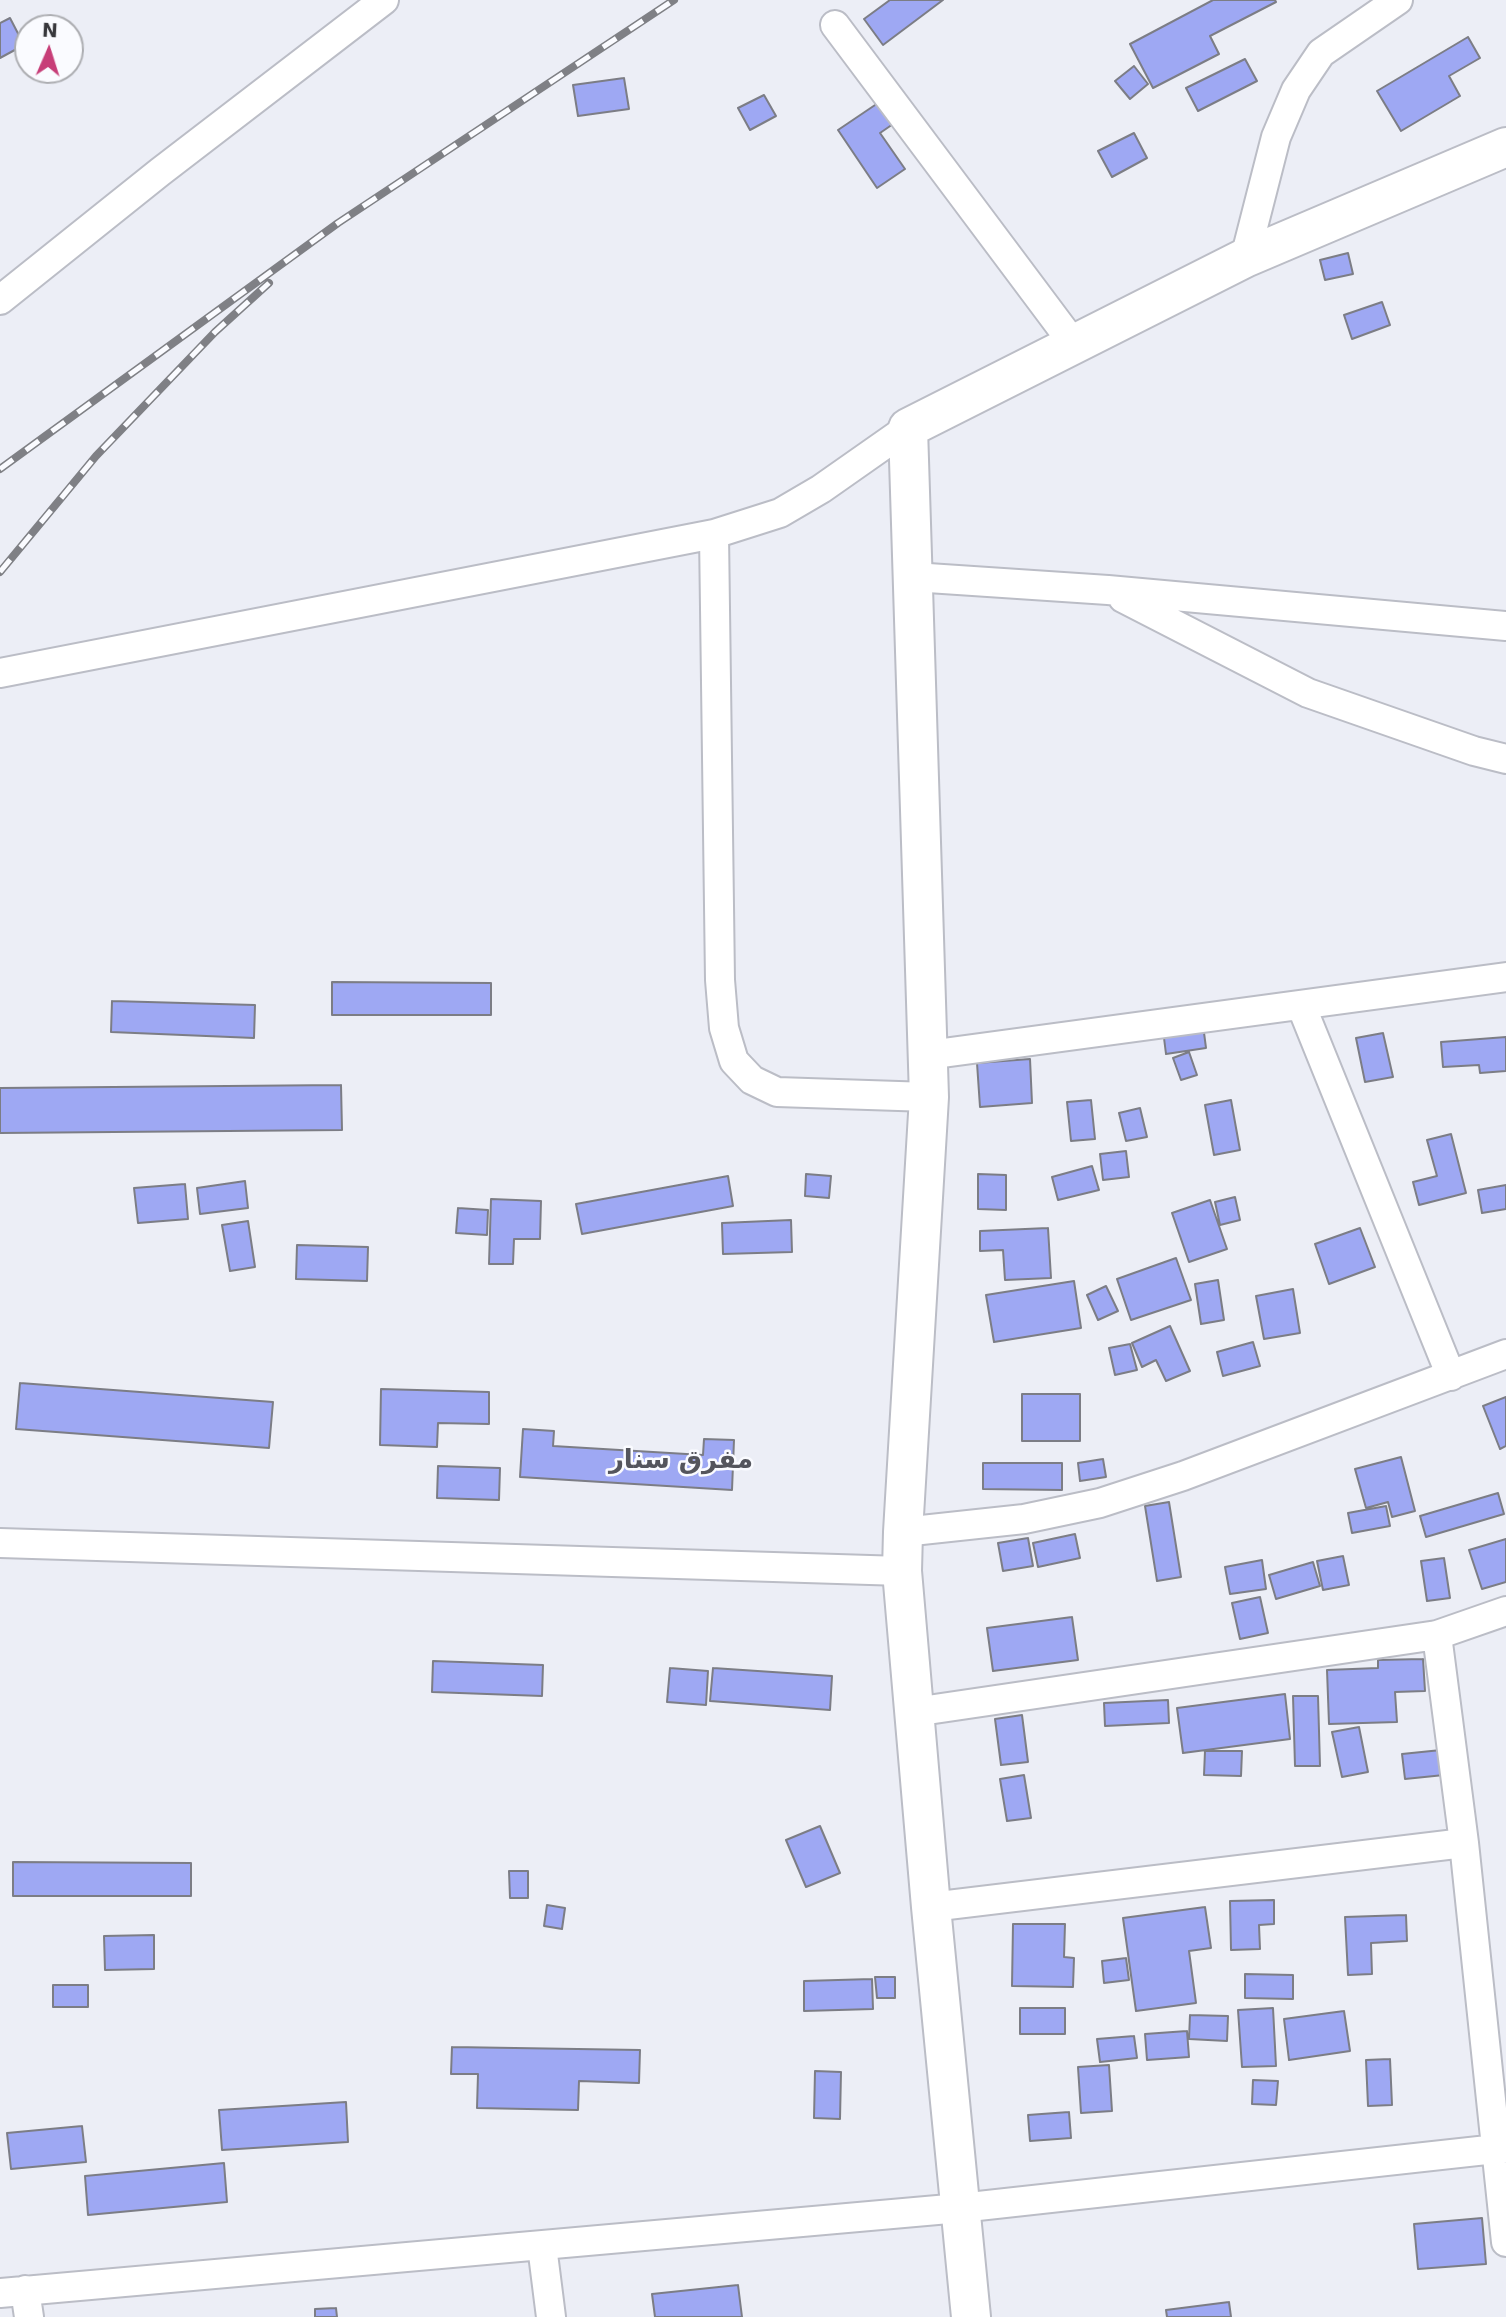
<!DOCTYPE html>
<html>
<head>
<meta charset="utf-8">
<style>
	body { margin:0 }
	#map { position:relative; width:1506px; height:2317px; overflow:hidden; background:#eceef6; font-family:"DejaVu Sans",sans-serif }
	canvas { display:block }
	.north { position:absolute; left:14px; top:14px; width:70px; height:70px; box-sizing:border-box; background:#fafbff; border:2px solid #acadb1; border-radius:50%; rotate:3deg; font-size:19px; font-weight:700; line-height:28px; text-align:center; color:#38383c }
	.north::after { content:''; display:block; margin:auto; width:24px; height:32px; background:#c73e78; clip-path:polygon(50% 0,100% 100%,50% 72%,0 100%) }
</style>
</head>
<body>
<div id="map">
<canvas width="1506" height="2317"></canvas>
<div class="north">N</div>
</div>
<script>
const g = document.querySelector('canvas').getContext('2d');
g.lineJoin = 'round';
function paint(path, color) { g.fillStyle = color; g.fill(path, 'evenodd'); }
const shape = rows => new Path2D(rows.map(r => 'M' + r).join(''));
function stroke(path, color, width, dash) { g.strokeStyle = color; g.lineWidth = width; g.lineCap = dash ? 'butt' : 'round'; g.setLineDash(dash || []); g.stroke(path); }
function drawText(font, color, halo, rows, align = 'center') {
  g.font = font + ' "DejaVu Sans","Noto Naskh Arabic",sans-serif'; g.lineWidth = 5; g.setLineDash([]); g.textBaseline = 'middle'; g.strokeStyle = halo; g.fillStyle = color; for (const [text, x, y, turn = 0] of rows) {
    g.save(); g.translate(x, y); g.rotate((+turn || 0) * Math.PI / 180); g.textAlign = isNaN(turn) ? turn : align; if (halo) g.strokeText(text, 0, 0); g.fillText(text, 0, 0); g.restore();
  }
}
const building = shape([
	[890,0,943,0,883,45,864,19,890,0],
	[1213,0,1275,0,1276,2,1210,36,1219,54,1153,88,1130,44,1213,0],
	[10,18,24,45,0,58,0,23,10,18],
	[1468,37,1480,58,1449,76,1460,96,1401,131,1377,91,1468,37],
	[1245,59,1257,81,1198,111,1186,88,1245,59],
	[1134,66,1148,84,1130,99,1115,81,1134,66],
	[624,78,629,109,578,116,573,85,624,78],
	[764,95,776,116,750,130,738,108,764,95],
	[881,101,896,122,880,133,905,169,877,188,838,130,881,101],
	[1134,133,1147,158,1112,177,1098,151,1134,133],
	[1348,253,1353,274,1325,280,1320,260,1348,253],
	[1382,302,1390,325,1352,339,1344,315,1382,302],
	[332,982,491,983,491,1015,332,1015,332,982],
	[112,1001,255,1005,254,1038,111,1032,112,1001],
	[1203,1025,1206,1048,1166,1054,1163,1030,1203,1025],
	[1383,1033,1393,1077,1365,1082,1356,1038,1383,1033],
	[1506,1037,1506,1071,1480,1073,1479,1065,1443,1067,1441,1042,1506,1037],
	[1189,1052,1197,1075,1181,1080,1173,1058,1189,1052],
	[1030,1059,1032,1103,980,1107,977,1063,1030,1059],
	[341,1085,342,1130,0,1133,0,1088,341,1085],
	[1091,1100,1095,1139,1071,1141,1067,1102,1091,1100],
	[1231,1100,1240,1150,1214,1155,1205,1105,1231,1100],
	[1140,1108,1147,1137,1126,1141,1119,1113,1140,1108],
	[1451,1134,1466,1193,1419,1205,1413,1182,1437,1176,1427,1140,1451,1134],
	[1126,1151,1129,1177,1103,1180,1100,1154,1126,1151],
	[1092,1166,1099,1190,1058,1200,1052,1177,1092,1166],
	[806,1174,831,1176,829,1198,805,1196,806,1174],
	[978,1174,1006,1175,1006,1210,978,1209,978,1174],
	[728,1176,733,1206,582,1234,576,1204,728,1176],
	[245,1181,248,1208,200,1214,197,1188,245,1181],
	[185,1184,188,1219,138,1223,134,1188,185,1184],
	[1506,1185,1506,1209,1482,1213,1478,1190,1506,1185],
	[1235,1197,1240,1220,1220,1225,1215,1202,1235,1197],
	[491,1199,541,1201,540,1239,514,1239,513,1264,489,1264,491,1199],
	[1210,1200,1227,1249,1189,1262,1172,1213,1210,1200],
	[458,1208,488,1210,487,1235,456,1233,458,1208],
	[791,1220,792,1252,723,1254,722,1223,791,1220],
	[248,1221,255,1267,230,1271,222,1225,248,1221],
	[1048,1228,1051,1278,1005,1280,1003,1250,980,1251,980,1231,1048,1228],
	[1360,1228,1375,1267,1329,1284,1315,1244,1360,1228],
	[297,1245,368,1247,367,1281,296,1279,297,1245],
	[1176,1258,1191,1300,1131,1320,1117,1279,1176,1258],
	[1218,1280,1224,1320,1201,1324,1195,1284,1218,1280],
	[1074,1281,1081,1328,994,1342,986,1295,1074,1281],
	[1106,1286,1118,1311,1098,1320,1087,1295,1106,1286],
	[1293,1289,1300,1333,1264,1339,1256,1296,1293,1289],
	[1170,1326,1190,1371,1166,1381,1156,1360,1142,1367,1132,1343,1170,1326],
	[1253,1342,1260,1366,1223,1376,1217,1352,1253,1342],
	[1130,1344,1137,1370,1115,1375,1109,1348,1130,1344],
	[20,1383,273,1402,269,1448,16,1429,20,1383],
	[381,1389,489,1392,489,1424,438,1423,437,1447,380,1445,381,1389],
	[1022,1394,1080,1394,1080,1441,1022,1441,1022,1394],
	[1506,1397,1506,1446,1500,1449,1483,1406,1506,1397],
	[523,1429,554,1431,553,1446,703,1455,704,1439,734,1440,732,1490,520,1477,523,1429],
	[1401,1457,1415,1511,1392,1517,1388,1502,1366,1508,1355,1469,1401,1457],
	[1103,1459,1106,1477,1080,1481,1078,1463,1103,1459],
	[983,1463,1062,1463,1062,1490,983,1489,983,1463],
	[438,1466,500,1468,499,1500,437,1498,438,1466],
	[1498,1493,1504,1514,1426,1537,1420,1516,1498,1493],
	[1169,1502,1181,1577,1157,1581,1145,1506,1169,1502],
	[1386,1506,1390,1526,1352,1533,1348,1513,1386,1506],
	[1075,1534,1080,1558,1038,1567,1033,1543,1075,1534],
	[1028,1538,1033,1566,1003,1571,998,1543,1028,1538],
	[1506,1539,1506,1582,1482,1589,1469,1550,1506,1539],
	[1343,1556,1349,1585,1323,1590,1317,1561,1343,1556],
	[1444,1558,1450,1598,1427,1601,1421,1561,1444,1558],
	[1262,1560,1266,1589,1230,1594,1225,1567,1262,1560],
	[1313,1562,1320,1586,1276,1599,1269,1575,1313,1562],
	[1260,1597,1268,1633,1240,1639,1232,1603,1260,1597],
	[1072,1617,1078,1660,993,1671,987,1628,1072,1617],
	[1423,1659,1425,1691,1395,1692,1397,1722,1329,1724,1327,1670,1378,1668,1378,1660,1423,1659],
	[433,1661,543,1665,542,1696,432,1692,433,1661],
	[670,1668,708,1671,706,1705,667,1702,670,1668],
	[713,1668,832,1676,830,1710,710,1701,713,1668],
	[1285,1694,1290,1739,1183,1753,1177,1708,1285,1694],
	[1293,1696,1318,1696,1320,1766,1295,1766,1293,1696],
	[1168,1700,1169,1723,1105,1726,1104,1703,1168,1700],
	[1022,1715,1028,1762,1001,1765,995,1719,1022,1715],
	[1359,1727,1368,1772,1342,1777,1332,1732,1359,1727],
	[1441,1750,1444,1775,1405,1779,1402,1754,1441,1750],
	[1205,1751,1242,1751,1241,1776,1204,1775,1205,1751],
	[1024,1775,1031,1818,1007,1821,1000,1779,1024,1775],
	[820,1826,840,1873,806,1887,786,1840,820,1826],
	[13,1862,191,1863,191,1896,13,1896,13,1862],
	[509,1871,528,1871,528,1898,510,1898,509,1871],
	[1274,1900,1274,1924,1259,1925,1260,1949,1231,1950,1230,1901,1274,1900],
	[547,1905,565,1908,562,1929,544,1926,547,1905],
	[1205,1907,1211,1948,1189,1951,1196,2003,1136,2011,1123,1918,1205,1907],
	[1406,1915,1407,1941,1371,1943,1372,1974,1348,1975,1345,1917,1406,1915],
	[1013,1924,1065,1924,1064,1957,1074,1958,1073,1987,1012,1986,1013,1924],
	[154,1935,154,1969,105,1970,104,1936,154,1935],
	[1126,1958,1129,1980,1104,1983,1102,1961,1126,1958],
	[1245,1974,1293,1975,1293,1999,1245,1998,1245,1974],
	[875,1977,895,1977,895,1998,877,1998,875,1977],
	[872,1979,873,2009,804,2011,804,1981,872,1979],
	[53,1985,88,1985,88,2007,53,2007,53,1985],
	[1020,2008,1065,2008,1065,2034,1020,2034,1020,2008],
	[1273,2008,1276,2066,1242,2067,1238,2010,1273,2008],
	[1344,2011,1350,2051,1289,2060,1284,2019,1344,2011],
	[1190,2015,1228,2016,1227,2041,1189,2039,1190,2015],
	[1187,2031,1189,2057,1147,2060,1145,2034,1187,2031],
	[1134,2036,1137,2058,1100,2062,1097,2039,1134,2036],
	[452,2047,640,2050,639,2083,579,2081,578,2110,477,2108,478,2074,451,2074,452,2047],
	[1390,2059,1392,2105,1368,2106,1366,2060,1390,2059],
	[1109,2065,1112,2111,1081,2113,1078,2067,1109,2065],
	[815,2071,841,2072,840,2119,814,2118,815,2071],
	[1253,2080,1278,2081,1276,2105,1252,2104,1253,2080],
	[346,2102,348,2142,222,2150,219,2110,346,2102],
	[1069,2112,1071,2138,1030,2141,1028,2115,1069,2112],
	[82,2126,86,2162,11,2169,7,2133,82,2126],
	[224,2163,227,2202,88,2215,85,2176,224,2163],
	[1482,2218,1486,2264,1418,2269,1414,2224,1482,2218],
	[738,2285,742,2317,655,2317,652,2294,738,2285],
	[1229,2302,1231,2317,1167,2317,1166,2310,1229,2302],
	[336,2308,337,2317,315,2317,315,2309,336,2308]
]);
const street = shape([
	[835,25,1073,343],
	[1245,258,1276,137,1296,90,1321,53,1398,0],
	[0,300,160,172,384,0],
	[714,534,720,980,724,1028,734,1061,752,1080,777,1092,929,1097],
	[913,577,1108,590,1506,626],
	[1123,598,1308,693,1474,751,1506,759],
	[0,673,714,534,780,513,821,489,908,428],
	[1301,1005,1451,1376],
	[928,1055,1506,977],
	[903,1532,1024,1519,1100,1503,1183,1476,1506,1354],
	[0,1543,902,1571],
	[1437,1635,1464,1843,1506,2242],
	[914,1712,1437,1635,1506,1611],
	[931,1907,1464,1843],
	[542,2246,551,2317],
	[25,2290,29,2317],
	[0,2293,960,2208,1506,2148]
]);
const secondary = shape([
	[971,2317,931,1907,902,1571,903,1532,929,1097,908,428,1245,258,1506,147]
]);
const rail = shape([
	[0,469,338,223,674,0],
	[0,572,96,456,215,332,269,283]
]);
const districtNames = [
	["مفرق سنار",681,1461]
];
paint(building, '#9ea8f3');
stroke(building, '#7c7d85', 2);
stroke(street, '#bbbdc6', 32);
stroke(secondary, '#bbbdc6', 42);
stroke(street, '#fff', 28);
stroke(secondary, '#fff', 38);
stroke(rail, '#7f8085', 8);
stroke(rail, '#fafbff', 5, [16]);
drawText('bold 26px', '#54555d', '#fafbff', districtNames);
</script>
</body>
</html>
